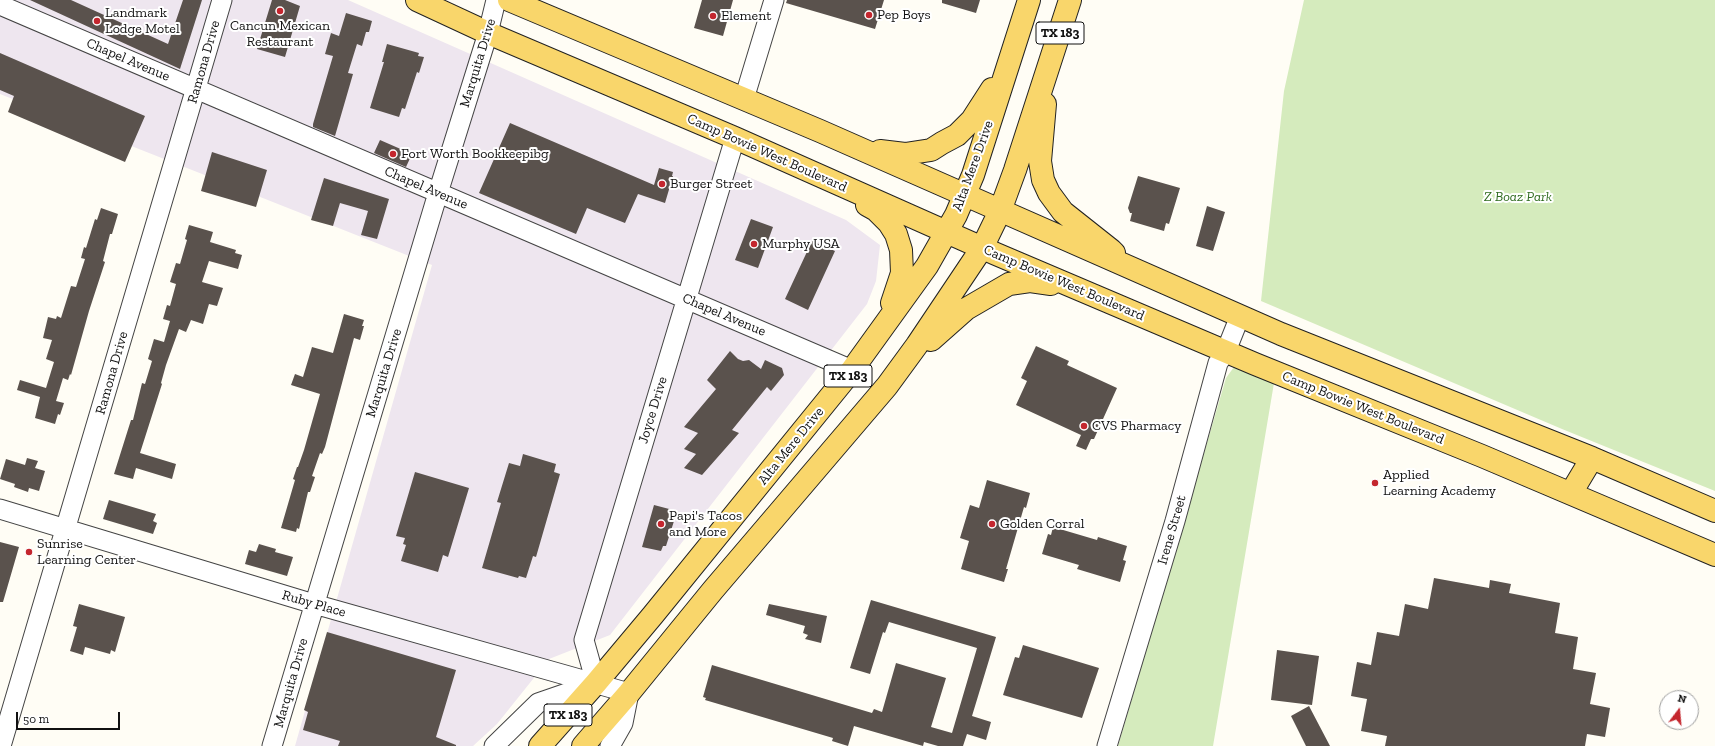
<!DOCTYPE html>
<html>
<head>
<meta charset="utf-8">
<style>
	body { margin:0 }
	#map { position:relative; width:1715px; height:746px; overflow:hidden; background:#fffdf5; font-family:"Zilla Slab",serif }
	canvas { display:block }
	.north { position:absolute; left:1659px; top:690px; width:40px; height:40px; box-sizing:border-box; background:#fff; border:1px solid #a0a0a0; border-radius:50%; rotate:16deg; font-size:11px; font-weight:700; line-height:16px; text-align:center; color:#111 }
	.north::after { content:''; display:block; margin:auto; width:14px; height:18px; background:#c4262e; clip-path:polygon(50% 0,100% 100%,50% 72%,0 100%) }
	.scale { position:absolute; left:16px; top:712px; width:104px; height:18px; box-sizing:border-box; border:2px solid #111; border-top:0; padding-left:5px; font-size:12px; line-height:14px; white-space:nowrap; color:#111; -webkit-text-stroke:3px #fff; paint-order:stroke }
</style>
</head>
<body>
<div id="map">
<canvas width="1715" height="746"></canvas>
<div class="north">N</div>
<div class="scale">50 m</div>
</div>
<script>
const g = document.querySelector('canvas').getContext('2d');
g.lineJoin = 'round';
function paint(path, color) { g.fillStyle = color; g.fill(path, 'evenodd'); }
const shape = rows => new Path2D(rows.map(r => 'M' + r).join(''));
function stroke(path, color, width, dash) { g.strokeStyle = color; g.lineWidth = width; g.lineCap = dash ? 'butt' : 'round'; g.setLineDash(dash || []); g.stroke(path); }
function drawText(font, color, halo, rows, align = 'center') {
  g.font = font + ' "Zilla Slab",serif'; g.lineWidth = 4; g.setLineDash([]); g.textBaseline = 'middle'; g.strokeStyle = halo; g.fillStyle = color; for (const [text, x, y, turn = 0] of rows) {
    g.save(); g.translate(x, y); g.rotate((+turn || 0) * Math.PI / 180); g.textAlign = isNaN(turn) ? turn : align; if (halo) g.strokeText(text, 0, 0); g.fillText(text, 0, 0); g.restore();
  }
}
const industrial = shape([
	[0,0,348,0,846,220,880,245,876,281,867,304,610,635,549,659,497,724,473,746,295,746,432,265,0,94]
]);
const green = shape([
	[1304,0,1715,0,1715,491,1562,429,1261,301,1284,91],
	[1234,367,1274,383,1213,746,1118,746,1226,378]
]);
const building = shape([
	[30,0,71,0,168,44,183,0,202,0,180,69],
	[272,0,285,0,300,6,285,57,257,49],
	[702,0,733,0,723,36,694,28],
	[787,0,884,0,875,29,786,3],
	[942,0,980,0,976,13,942,3],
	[346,13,372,21,369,32,366,32,362,46,357,44,348,73,353,74,335,136,313,127,313,124,333,56,325,54,331,33,339,36],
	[387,44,419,53,418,56,424,57,419,73,417,72,405,109,402,108,399,117,370,108,384,62,382,62],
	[0,53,145,116,125,162,8,112,14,96,0,90],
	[510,123,654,185,659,168,673,172,672,176,673,176,665,203,638,194,625,223,587,208,576,234,479,193],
	[380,140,412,154,406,167,374,153],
	[212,152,267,170,256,207,201,191],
	[1138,176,1180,188,1169,224,1166,223,1164,231,1130,221,1132,213,1130,213,1128,208],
	[324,178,389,199,377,239,361,235,368,211,340,203,333,226,311,220],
	[1207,206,1225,212,1213,251,1196,246],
	[101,208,118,214,112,234,110,234,103,261,105,262,89,311,71,375,70,374,68,380,63,378,56,401,64,403,60,415,58,414,55,424,35,418,40,397,17,390,20,380,46,388,54,362,46,359,52,340,43,338,48,317,56,319,57,316,61,318,71,286,76,287,85,259,81,258,84,247,86,248,95,219,97,220],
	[751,219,773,227,758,268,735,260],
	[189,225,213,232,210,242,236,250,235,253,242,255,238,269,209,261,202,282,223,288,217,306,209,304,203,324,191,320,186,332,179,329,166,365,161,383,162,384,140,453,176,464,172,479,136,468,133,479,114,474,131,420,133,420,142,383,145,384,152,361,148,359,154,339,164,342,170,321,163,319,167,305,170,306,176,284,170,282,176,263,180,264,187,240,185,239],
	[812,241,835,251,808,310,785,299],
	[344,314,364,320,362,326,364,326,360,340,354,338,325,447,322,454,320,453,312,476,315,477,310,492,308,492,299,529,297,528,296,532,281,528,295,480,293,479,297,467,298,467,304,450,320,394,291,385,295,374,303,377,312,347,333,353],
	[1036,346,1069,361,1067,365,1117,388,1094,439,1091,439,1086,450,1076,446,1081,435,1016,405,1027,381,1021,378],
	[730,351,738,359,743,361,749,360,761,369,765,360,782,368,784,375,771,391,767,387,732,430,739,433,702,475,684,468,696,454,684,449,698,433,684,427,716,389,707,380],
	[523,454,556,464,554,472,560,474,536,557,533,556,526,578,519,576,518,578,482,568,501,503,497,502,509,463,520,466],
	[27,458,38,461,35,468,45,471,39,491,29,488,28,492,14,487,15,484,0,479,6,459,25,465],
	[415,472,469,488,448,557,443,555,438,572,401,561,406,545,403,544,405,538,396,536],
	[987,480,1030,493,1026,508,1024,507,1006,569,1008,569,1004,582,961,569,969,541,960,538,970,505,979,508],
	[109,500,156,514,153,521,157,523,153,534,103,519],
	[654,505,673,510,671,516,675,518,666,546,663,546,661,551,642,547],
	[1053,527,1097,540,1098,537,1127,546,1123,560,1126,561,1120,582,1077,569,1079,565,1042,554,1048,534,1051,535],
	[0,542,19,547,3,602,0,602],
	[259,544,276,549,275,552,293,557,287,576,245,564,249,550,256,552],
	[1434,578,1489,588,1490,580,1511,584,1509,593,1560,603,1555,633,1578,637,1573,669,1596,673,1590,704,1610,708,1605,737,1587,734,1585,746,1385,746,1387,736,1361,731,1367,699,1351,696,1357,662,1371,665,1377,632,1399,636,1405,604,1428,609],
	[871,600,996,637,972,716,991,722,986,740,967,734,963,746,938,746,924,742,923,746,854,726,848,746,832,741,833,738,705,700,706,698,703,697,712,665,872,713,874,709,882,712,896,663,946,678,931,727,952,733,977,648,889,622,885,633,883,632,870,674,850,668],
	[79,604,125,617,115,652,111,650,110,654,85,647,83,655,70,651,77,627,73,626],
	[769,604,827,616,821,643,805,639,808,635,803,633,805,626,766,615],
	[327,632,456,670,436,737,456,745,456,746,338,746,340,741,303,730,308,712,304,710],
	[1023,645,1099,668,1082,718,1003,695,1015,657,1019,658],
	[1277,650,1319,656,1312,705,1271,700],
	[1309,706,1330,746,1306,746,1291,716]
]);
const minor = shape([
	[0,5,852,370],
	[744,99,774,0],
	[0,509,314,604,629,693,623,723,610,746],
	[596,683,584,640,735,138],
	[1,746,222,0],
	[272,746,438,193,488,33,496,0],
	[494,746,538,703,596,683],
	[1107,746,1175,521,1218,363,1226,351,1240,316]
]);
const major = shape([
	[417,0,488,33,735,138,996,254,1255,364,1482,456,1715,555],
	[509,0,820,131,1281,334,1592,458,1715,511],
	[1045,104,1040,161,1043,180,1049,193,1063,212,1111,250,1114,253],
	[880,151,905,154,931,150,942,143,957,135,972,120,992,89],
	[867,205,876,210,889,223,896,234,901,250,902,273,892,303],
	[931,340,966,309,1009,284,1030,281,1051,284],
	[1571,493,1592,458],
	[540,746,596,683,653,615,852,370,927,266,956,215,973,175,1029,0],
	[583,746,629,693,713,590,887,386,917,345,982,248,1000,211,1015,170,1070,0]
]);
const markers = [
	[280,11,4,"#c4262e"],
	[869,15,4,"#c4262e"],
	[713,16,4,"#c4262e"],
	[97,21,4,"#c4262e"],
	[393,154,4,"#c4262e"],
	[662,184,4,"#c4262e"],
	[754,244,4,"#c4262e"],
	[1084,426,4,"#c4262e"],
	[1375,483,4,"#c4262e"],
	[661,524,4,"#c4262e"],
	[992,524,4,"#c4262e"],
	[29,552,4,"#c4262e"]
];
const shields = [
	[1060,33,48],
	[848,376,48],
	[568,715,48]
];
const shieldNames = [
	["TX 183",1060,33],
	["TX 183",848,376],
	["TX 183",568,715]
];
const poiNames = [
	["Landmark",105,13],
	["Lodge Motel",105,29],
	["Pep Boys",877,15],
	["Element",721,16],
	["Cancun Mexican",280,26,"center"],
	["Restaurant",280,42,"center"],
	["Fort Worth Bookkeepibg",401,154],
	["Burger Street",670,184],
	["Murphy USA",762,244],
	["CVS Pharmacy",1092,426],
	["Applied",1383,475],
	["Learning Academy",1383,491],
	["Papi's Tacos",669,516],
	["and More",669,532],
	["Golden Corral",1000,524],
	["Sunrise",37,544],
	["Learning Center",37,560]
];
const streetNames = [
	["Chapel Avenue",128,60,23],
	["Ramona Drive",204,62,-74],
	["Marquita Drive",478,63,-73],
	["Camp Bowie West Boulevard",767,153,24],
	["Alta Mere Drive",973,166,-70],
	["Chapel Avenue",426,188,23],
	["Camp Bowie West Boulevard",1064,283,23],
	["Chapel Avenue",724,315,23],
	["Ramona Drive",112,373,-74],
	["Marquita Drive",384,373,-73],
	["Camp Bowie West Boulevard",1363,408,22],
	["Joyce Drive",653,410,-73],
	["Alta Mere Drive",791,446,-51],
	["Irene Street",1172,530,-74],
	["Ruby Place",314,604,16],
	["Marquita Drive",291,683,-74]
];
const parkNames = [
	["Z Boaz Park",1518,197]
];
paint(industrial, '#eee6ef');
paint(green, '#d5ebbd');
paint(building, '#5a524d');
stroke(minor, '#444', 21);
stroke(major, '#222', 24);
stroke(minor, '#fff', 19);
stroke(major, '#f9d66b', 22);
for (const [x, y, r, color] of markers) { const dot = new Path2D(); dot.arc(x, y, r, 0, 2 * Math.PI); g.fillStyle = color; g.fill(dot); stroke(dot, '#fff', 1.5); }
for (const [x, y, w] of shields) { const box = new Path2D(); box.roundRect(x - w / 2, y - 11, w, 22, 3); g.fillStyle = '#fff'; g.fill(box); stroke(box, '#111', 1); }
drawText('bold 13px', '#111', null, shieldNames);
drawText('14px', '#111', '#fff', poiNames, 'left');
drawText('14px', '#111', '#fff', streetNames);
drawText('italic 14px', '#2f6b1f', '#fff', parkNames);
</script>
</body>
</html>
